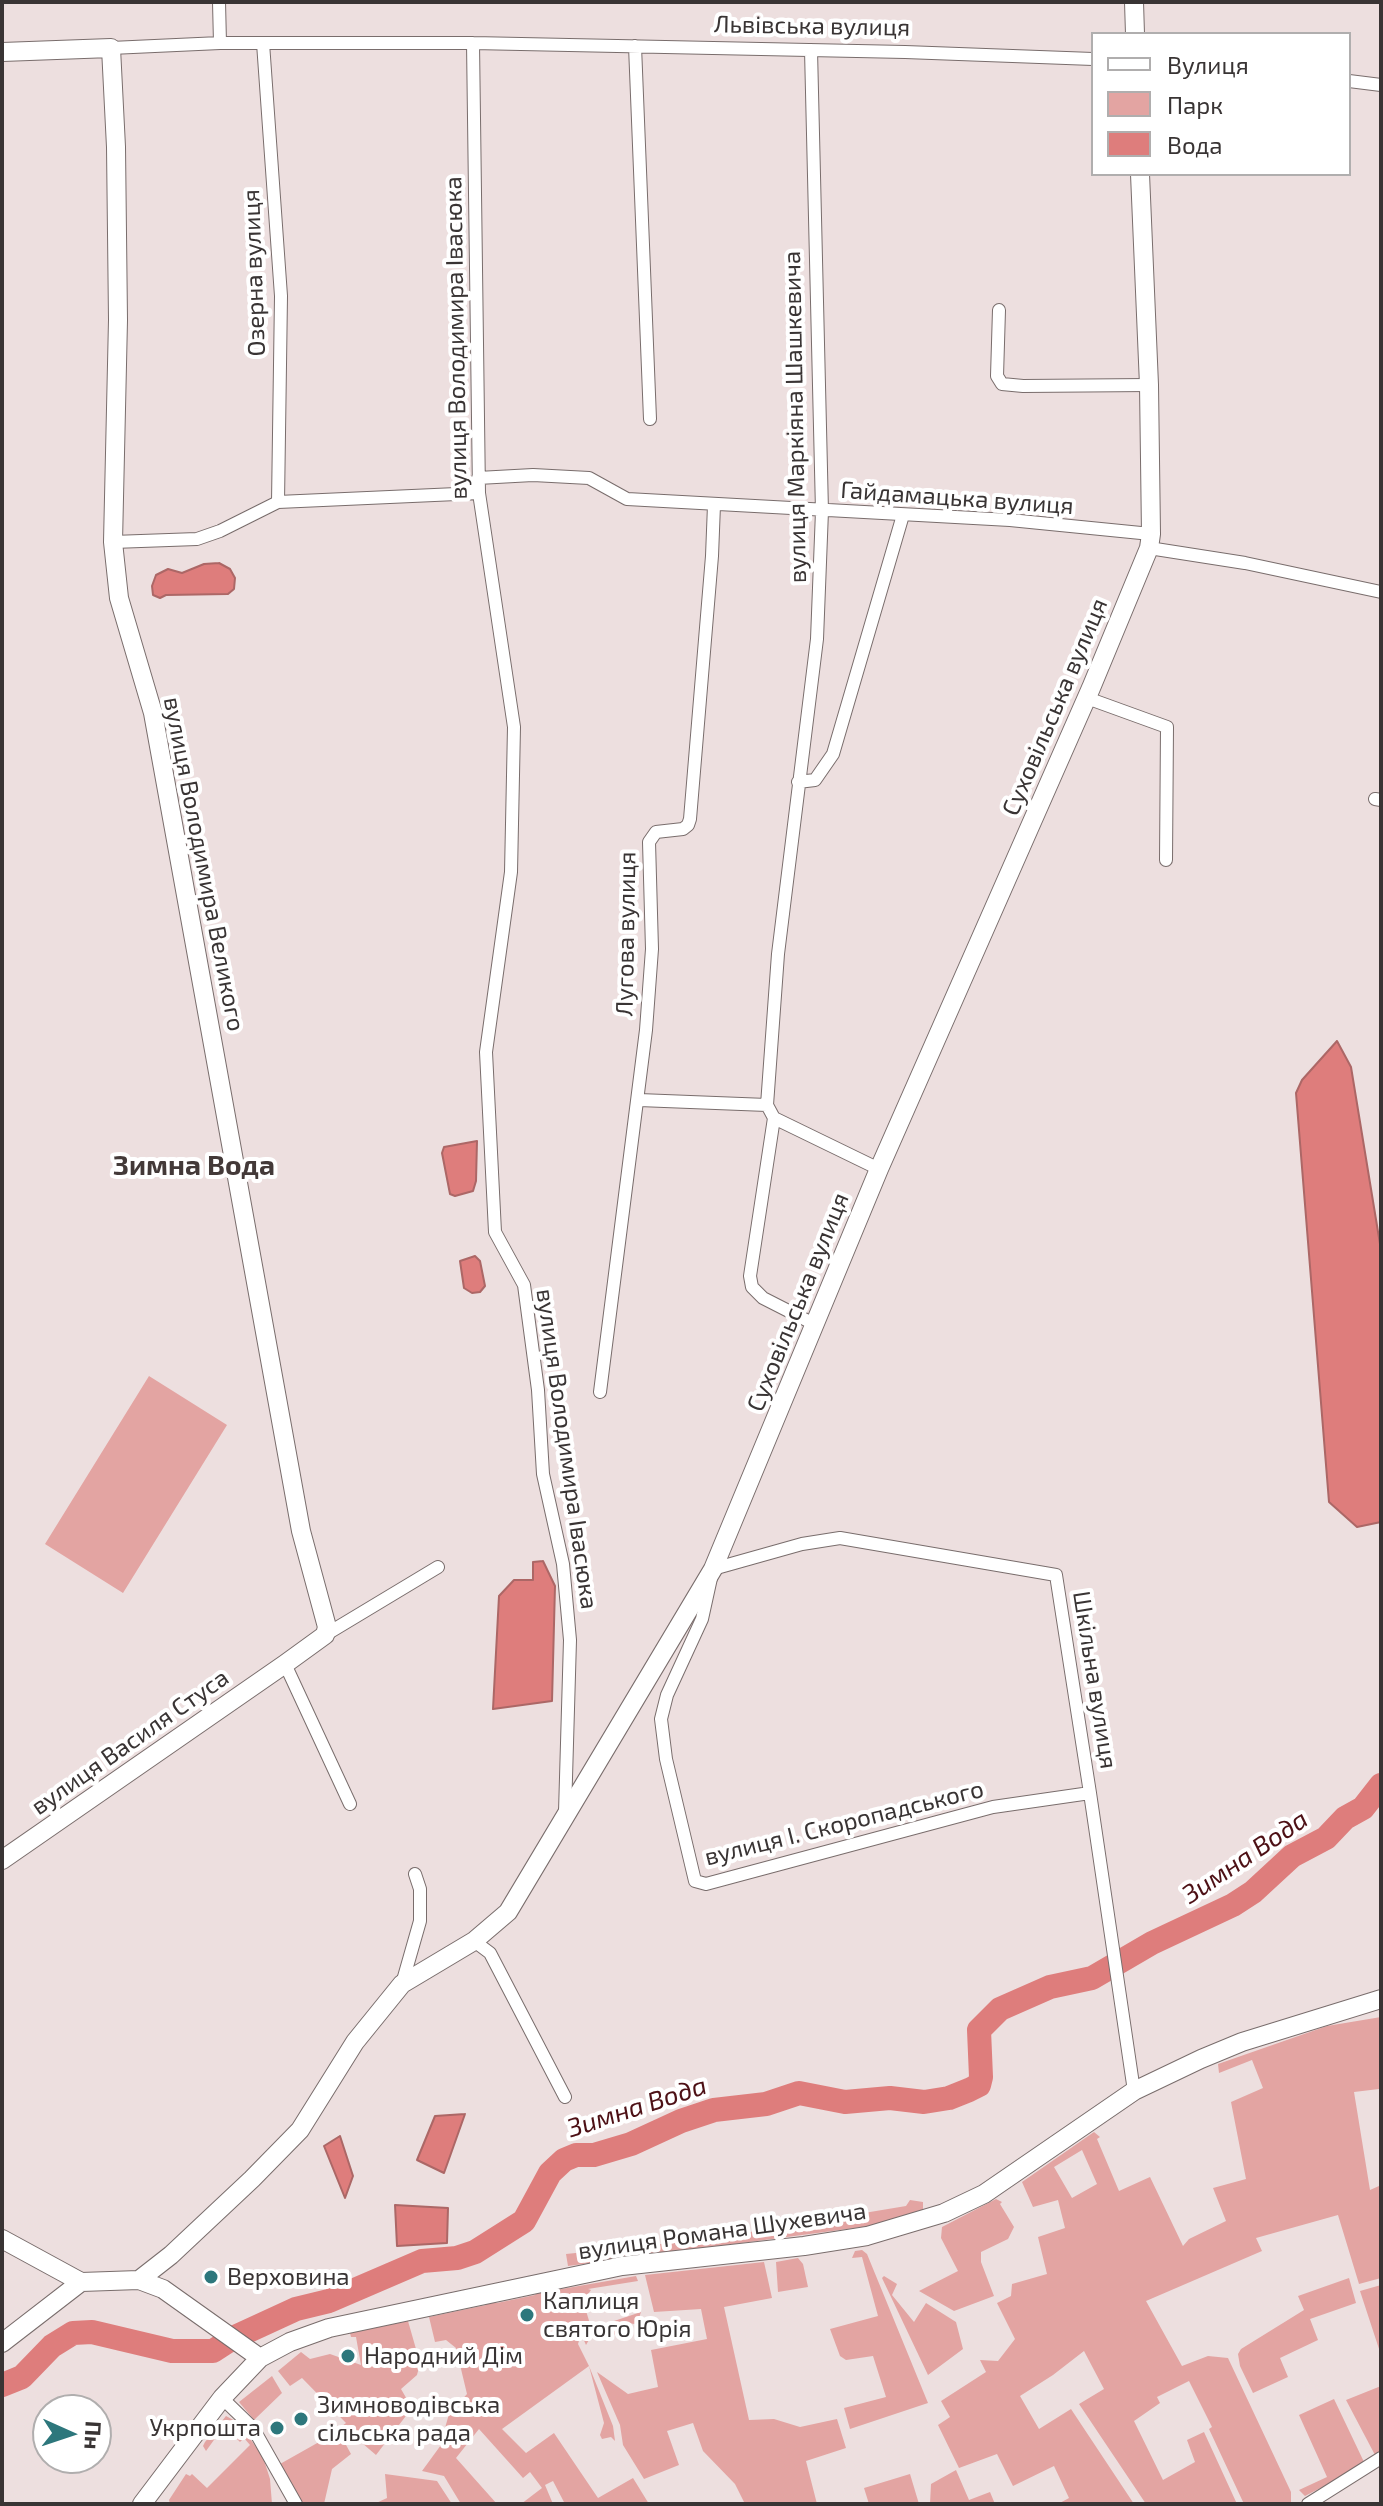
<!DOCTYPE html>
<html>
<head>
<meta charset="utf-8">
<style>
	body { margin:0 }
	#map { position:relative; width:1383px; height:2506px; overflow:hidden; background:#eddfdf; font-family:"Exo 2",sans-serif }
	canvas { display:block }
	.frame { position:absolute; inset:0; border:4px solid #393434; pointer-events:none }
	.legend { position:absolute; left:1091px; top:32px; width:260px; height:144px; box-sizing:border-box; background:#fff; border:2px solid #b0aeae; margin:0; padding:10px 14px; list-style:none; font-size:24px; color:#393434 }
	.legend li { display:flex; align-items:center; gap:16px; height:40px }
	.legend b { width:40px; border:2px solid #b0aeae }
	.north { position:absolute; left:32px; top:2394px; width:80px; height:80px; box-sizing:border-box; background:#fff; border:2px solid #b0aeae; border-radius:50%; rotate:93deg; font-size:22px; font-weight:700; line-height:32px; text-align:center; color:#393434 }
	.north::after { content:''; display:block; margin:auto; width:28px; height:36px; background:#2d777c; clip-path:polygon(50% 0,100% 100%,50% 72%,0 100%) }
</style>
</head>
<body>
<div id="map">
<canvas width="1383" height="2506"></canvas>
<div class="frame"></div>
<ul class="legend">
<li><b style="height:10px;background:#fff"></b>Вулиця</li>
<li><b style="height:22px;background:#e3a4a2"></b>Парк</li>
<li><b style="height:22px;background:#de7d7c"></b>Вода</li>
</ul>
<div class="north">Пн</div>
</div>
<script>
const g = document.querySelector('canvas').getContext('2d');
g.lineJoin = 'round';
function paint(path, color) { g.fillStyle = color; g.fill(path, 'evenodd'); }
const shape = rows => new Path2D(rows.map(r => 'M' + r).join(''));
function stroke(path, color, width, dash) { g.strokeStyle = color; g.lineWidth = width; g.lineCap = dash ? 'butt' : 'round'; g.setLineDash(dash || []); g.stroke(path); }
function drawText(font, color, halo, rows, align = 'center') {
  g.font = font + ' "Exo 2",sans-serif'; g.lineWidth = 8; g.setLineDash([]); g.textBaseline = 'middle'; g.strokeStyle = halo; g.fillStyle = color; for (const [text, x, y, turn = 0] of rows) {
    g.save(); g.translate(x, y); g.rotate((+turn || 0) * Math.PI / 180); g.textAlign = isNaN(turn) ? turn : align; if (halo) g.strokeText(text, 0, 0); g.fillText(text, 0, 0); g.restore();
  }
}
const green = shape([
	[149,1376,227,1425,123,1593,45,1544],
	[1381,2017,1381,2130,1379,2089,1354,2092,1370,2190,1379,2186,1381,2192,1381,2278,1359,2284,1338,2215,1256,2238,1262,2251,1146,2301,1182,2366,1208,2356,1228,2358,1291,2492,1291,2504,1244,2504,1209,2429,1212,2427,1189,2381,1157,2397,1160,2403,1134,2421,1163,2480,1195,2462,1187,2440,1204,2432,1237,2504,1146,2504,1079,2404,1104,2389,1084,2351,1053,2375,1020,2396,1039,2429,1071,2409,1134,2504,1058,2504,1069,2498,1054,2466,1013,2486,997,2454,959,2468,938,2425,950,2417,941,2401,986,2372,980,2360,998,2361,1015,2339,997,2303,1011,2296,1012,2284,1047,2274,1038,2237,1065,2228,1058,2200,1033,2207,1022,2182,1094,2132,1100,2137,1097,2139,1119,2191,1150,2177,1183,2246,1189,2239,1226,2221,1213,2188,1246,2179,1231,2102,1263,2088,1252,2060,1219,2073,1218,2064,1327,2026],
	[1082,2150,1097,2184,1072,2198,1054,2167],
	[996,2199,1002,2202,1000,2204,1014,2227,1008,2239,981,2252,981,2262,994,2296,954,2311,919,2291,958,2271,941,2238,942,2227],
	[910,2200,923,2202,923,2212,870,2226,568,2266,566,2254,708,2239,906,2206],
	[855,2251,862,2250,867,2254,928,2403,850,2429,844,2408,886,2397,873,2356,846,2360,840,2356,830,2329,878,2316,862,2257,852,2258],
	[798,2258,803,2264,808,2287,778,2292,776,2262],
	[764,2262,772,2298,724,2307,749,2420,774,2419,800,2427,837,2419,846,2448,806,2461,817,2504,745,2504,735,2484,703,2451,693,2423,667,2431,679,2465,644,2479,623,2445,620,2425,597,2372,628,2394,658,2387,651,2350,707,2339,701,2309,654,2312,645,2275],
	[636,2276,638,2281,588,2289,591,2290,586,2297,590,2305,584,2304,590,2324,598,2321,602,2325,641,2312,639,2318,645,2325,625,2323,614,2335,590,2338,586,2345,581,2334,578,2344,589,2366,613,2426,615,2441,611,2437,602,2439,600,2435,604,2423,589,2366,502,2429,526,2453,554,2433,598,2498,633,2478,649,2504,565,2504,553,2481,545,2485,553,2504,521,2504,542,2488,530,2472,523,2478,479,2429,456,2458,497,2504,461,2504,444,2476,422,2471,449,2434,445,2428,449,2414,467,2394,456,2348,446,2340,435,2342,429,2317,486,2305,486,2302,497,2303,535,2295,539,2289,557,2293,556,2290],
	[884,2276,897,2284,892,2295,914,2322,926,2303,956,2322,963,2349,928,2375,882,2278],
	[1349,2278,1356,2303,1310,2319,1318,2340,1280,2358,1288,2377,1253,2393,1240,2366,1238,2354,1241,2349,1304,2310,1298,2296],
	[1381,2285,1381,2355,1360,2291],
	[408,2321,420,2363,417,2375,401,2389,412,2408,376,2455,342,2426,346,2423,302,2378,290,2386,278,2371,301,2352,310,2359,330,2354,361,2365,356,2337,351,2337,350,2333],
	[272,2376,282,2393,254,2420,239,2402],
	[1381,2386,1381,2454,1375,2455,1346,2400],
	[1334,2399,1364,2462,1359,2468,1305,2496,1299,2490,1327,2477,1299,2415],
	[226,2416,239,2423,263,2457,270,2479,272,2504,170,2504,169,2500,186,2474,190,2476,192,2474,207,2488,250,2445,244,2438,240,2442,224,2426,206,2451,203,2446,205,2442],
	[335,2433,340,2434,351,2454,332,2469,324,2504,302,2504,280,2464],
	[956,2470,969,2500,990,2492,995,2504,930,2504,931,2484],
	[385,2474,437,2481,452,2504,374,2504,387,2498],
	[910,2474,919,2504,869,2504,864,2488]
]);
const water = shape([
	[219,563,230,569,235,578,234,589,228,594,166,595,160,598,153,595,152,586,156,575,168,569,182,573,204,564,219,563],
	[1337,1041,1351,1067,1381,1250,1381,1522,1357,1527,1329,1502,1296,1093,1302,1080,1337,1041],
	[477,1141,476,1181,473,1191,455,1196,450,1194,442,1153,444,1147,477,1141],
	[475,1256,480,1261,485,1286,480,1292,472,1293,464,1288,460,1261,475,1256],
	[543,1561,555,1586,552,1701,493,1709,499,1596,514,1580,533,1580,533,1562,543,1561],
	[465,2114,444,2173,417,2160,435,2116,465,2114],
	[340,2136,353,2176,345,2198,324,2146,340,2136],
	[395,2205,448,2208,447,2243,397,2246,395,2205]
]);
const river = shape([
	[2,2385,22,2377,52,2346,73,2333,92,2332,172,2351,213,2351,233,2338,296,2309,329,2301,422,2261,457,2258,475,2252,524,2221,550,2173,564,2160,576,2155,594,2155,631,2144,681,2121,714,2110,766,2104,799,2093,845,2102,890,2098,924,2102,949,2098,969,2090,979,2085,981,2077,979,2030,1000,2009,1050,1987,1092,1978,1152,1943,1233,1905,1253,1892,1292,1856,1326,1838,1345,1818,1363,1808,1381,1785]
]);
const street = shape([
	[219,2,220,43],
	[263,43,281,296,278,502],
	[473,43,479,493,514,727,511,872,486,1052,495,1232,524,1285,538,1390,543,1474,563,1564,570,1640,565,1812],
	[635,46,650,419],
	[111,48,220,43,473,43,905,52,1093,59],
	[811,50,822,511,817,639,778,954,767,1105,774,1118,750,1276,752,1287,763,1298,816,1325],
	[1349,81,1381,85],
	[999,310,997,376,1002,384,1023,386,1149,385],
	[478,478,533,475,589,478,627,499,1010,520,1151,534],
	[113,542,197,539,220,531,278,502,479,493],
	[1149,548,1245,563,1381,592],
	[1087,698,1167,727,1166,860],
	[798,782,815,780,833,754,903,515],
	[1375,799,1381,800],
	[639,1100,767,1105],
	[774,1118,879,1169],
	[600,1392,646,1030,652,949,649,842,656,832,683,829,688,825,690,819,712,556,714,505],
	[325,1635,438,1567],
	[285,1664,350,1804],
	[1090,1793,993,1807,706,1884,695,1881,666,1759,661,1719,667,1695,702,1619,713,1569,802,1544,840,1538,1056,1575,1090,1793,1134,2091],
	[474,1941,490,1953,565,2097],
	[402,1984,420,1921,420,1889,415,1874],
	[222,2398,253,2428,296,2504],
	[1308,2504,1381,2458]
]);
const secondary = shape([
	[1134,2,1135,34],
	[2,52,111,48,116,147,118,320,113,542,119,598,153,713,301,1531,327,1627,325,1635,285,1664,2,1860],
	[2,2239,81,2282,139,2280,163,2289,260,2358],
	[139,2280,171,2255,252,2179,300,2130,355,2042,402,1984,474,1941,508,1912,713,1569,879,1169,1091,688,1149,548,1151,534,1149,385,1140,174],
	[2,2343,81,2282],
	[142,2504,222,2398,260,2358,290,2342,329,2328,622,2266,804,2246,867,2236,944,2213,984,2194,1134,2091,1201,2059,1242,2042,1381,1999]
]);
const markers = [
	[211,2277,8,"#2d777c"],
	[527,2315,8,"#2d777c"],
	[348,2356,8,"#2d777c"],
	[301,2419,8,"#2d777c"],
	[277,2428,8,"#2d777c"]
];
const streetNames = [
	["Львівська вулиця",812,26,1],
	["Озерна вулиця",254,273,-92],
	["вулиця Володимира Івасюка",456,338,-91],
	["вулиця Маркіяна Шашкевича",795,417,-91],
	["Гайдамацька вулиця",957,498,4],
	["Суховільська вулиця",1055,707,-67],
	["вулиця Володимира Великого",204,864,79],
	["Лугова вулиця",626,934,-89],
	["Суховільська вулиця",798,1302,-68],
	["вулиця Володимира Івасюка",567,1449,82],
	["Шкільна вулиця",1095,1680,81],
	["вулиця Василя Стуса",130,1742,-35],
	["вулиця І. Скоропадського",844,1823,-14],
	["вулиця Романа Шухевича",722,2231,-8]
];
const poiNames = [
	["Верховина",227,2277],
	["Каплиця",543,2301],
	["святого Юрія",543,2329],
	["Народний Дім",364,2356],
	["Зимноводівська",317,2405],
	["сільська рада",317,2433],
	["Укрпошта",261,2428,"right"]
];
const waterNames = [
	["Зимна Вода",1245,1857,-34],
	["Зимна Вода",637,2107,-18]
];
const quarterNames = [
	["Зимна Вода",194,1166]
];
paint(green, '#e3a4a2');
paint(water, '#de7d7c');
stroke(water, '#ac6766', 2);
stroke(river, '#de7d7c', 24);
stroke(street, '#796d6c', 14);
stroke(secondary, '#796d6c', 20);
stroke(street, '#fff', 12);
stroke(secondary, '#fff', 18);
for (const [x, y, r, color] of markers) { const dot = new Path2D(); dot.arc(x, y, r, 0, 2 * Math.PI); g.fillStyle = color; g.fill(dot); stroke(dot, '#fff', 3); }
drawText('24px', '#393434', '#fff', streetNames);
drawText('24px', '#393434', '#fff', poiNames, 'left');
drawText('italic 26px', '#4d1015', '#fff', waterNames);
drawText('bold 28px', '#433938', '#fff', quarterNames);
</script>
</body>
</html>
